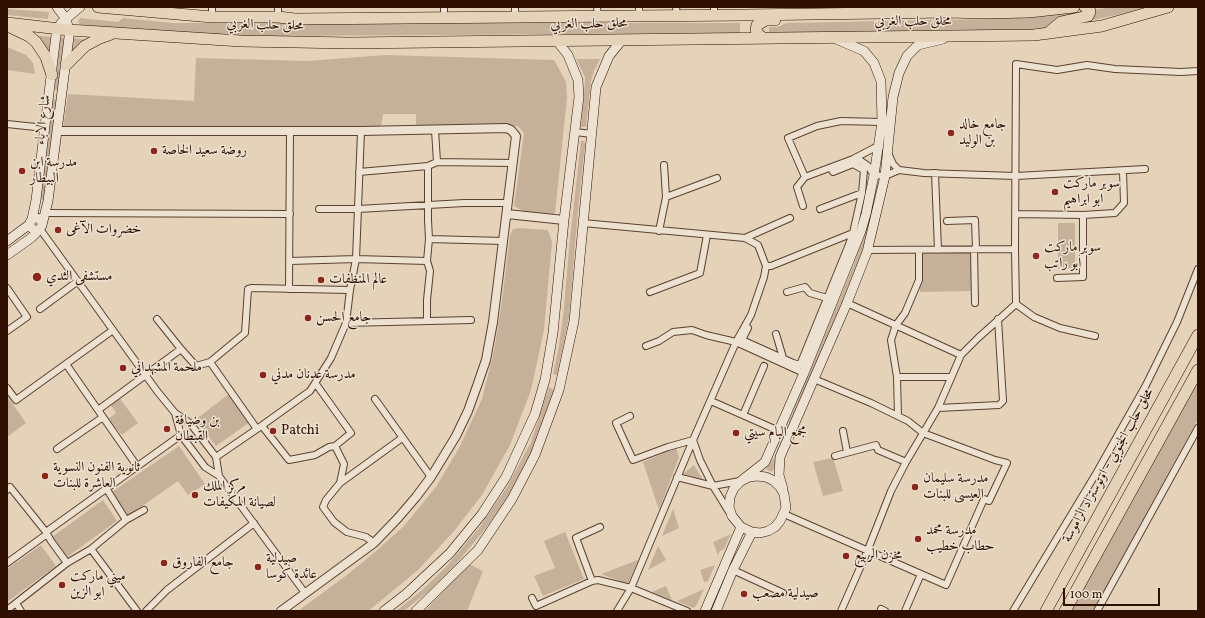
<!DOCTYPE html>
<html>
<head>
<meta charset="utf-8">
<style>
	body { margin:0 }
	#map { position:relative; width:1205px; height:618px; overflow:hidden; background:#e4d2b9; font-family:Vollkorn,serif }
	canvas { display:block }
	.frame { position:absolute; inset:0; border:8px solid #2e0f00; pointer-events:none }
	.scale { position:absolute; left:1063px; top:588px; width:97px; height:18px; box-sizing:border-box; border:2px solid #2e0f00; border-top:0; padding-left:5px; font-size:12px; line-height:14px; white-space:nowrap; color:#2e0f00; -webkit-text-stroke:3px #ede2d2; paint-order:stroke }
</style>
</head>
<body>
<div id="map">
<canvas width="1205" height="618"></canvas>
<div class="frame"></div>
<div class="scale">100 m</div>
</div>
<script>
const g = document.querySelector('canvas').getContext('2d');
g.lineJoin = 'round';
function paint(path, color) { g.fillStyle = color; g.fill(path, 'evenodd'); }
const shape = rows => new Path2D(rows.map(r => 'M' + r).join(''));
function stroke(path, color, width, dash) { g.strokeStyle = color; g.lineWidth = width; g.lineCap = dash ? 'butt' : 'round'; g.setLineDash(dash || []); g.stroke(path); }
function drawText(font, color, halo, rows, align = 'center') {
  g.font = font + ' Vollkorn,Amiri,serif'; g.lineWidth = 3; g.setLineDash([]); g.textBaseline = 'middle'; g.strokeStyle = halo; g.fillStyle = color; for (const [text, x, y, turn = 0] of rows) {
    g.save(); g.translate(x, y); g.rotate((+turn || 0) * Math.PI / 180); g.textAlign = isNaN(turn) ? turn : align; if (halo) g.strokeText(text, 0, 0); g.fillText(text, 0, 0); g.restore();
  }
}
const green = shape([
	[1112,7,1145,7,1125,13,1066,26,1094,10],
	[7,9,49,12,48,19,7,15],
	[1080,12,1061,18,1045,28,1008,31,769,33,769,27,778,27,786,23,984,19],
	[80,18,118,22,123,18,172,23,740,23,740,33,276,36,210,34,86,26,81,25,78,22],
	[30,35,53,37,50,56],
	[60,37,65,38,59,90,53,89],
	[74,38,89,40,72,54],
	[7,47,26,55,33,63,35,74,7,70],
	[385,55,554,60,566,82,567,98,555,213,553,214,523,211,514,206,524,133,518,126,416,127,416,114,383,114,381,126,308,128,63,128,68,94,194,101,196,58,308,61],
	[576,59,600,59,594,71,591,81,586,127,581,127,585,82,585,77],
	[53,99,58,100,44,200,40,199],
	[581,141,584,141,585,144,578,210,569,317,557,375,553,374,559,346,564,308,569,248],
	[875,184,878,184,871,218,860,259,772,472,766,469,775,456,855,261,868,216],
	[1058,223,1075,223,1075,269,1058,269],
	[518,228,548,230,552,242,544,330,531,390,510,445,482,495,454,531,418,570,372,608,368,611,298,611,347,575,375,552,404,526,436,487,459,448,482,399,494,351,502,301,510,235,513,229],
	[971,252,972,291,920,292,920,253],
	[1198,380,1198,419,1093,611,1071,611],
	[549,387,554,390,535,448,507,499,485,529,457,563,430,590,404,611,396,611,421,591,446,567,479,528,507,487,531,442],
	[229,394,250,422,216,446,195,420],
	[7,396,26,423,7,437],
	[118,396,138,423,122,435,108,419,116,413,109,402],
	[179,446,205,484,188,495,178,481,128,516,112,492],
	[676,448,679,457,659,510,643,462],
	[833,458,843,491,823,496,813,462],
	[694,465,703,480,683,474],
	[103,500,117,521,67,557,52,537],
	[673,509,679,528,662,536],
	[565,532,584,579,543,596,534,576,555,568,544,541],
	[731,534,724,549,720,551,718,555,713,542],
	[41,545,56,566,7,602,7,569],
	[658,546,666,560,648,570],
	[638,560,629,582,625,583,601,574],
	[469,564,483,571,467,611,425,611],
	[715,565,708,581,704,582,700,570],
	[666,586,672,600,652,592],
	[704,589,696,606,693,608,677,601]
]);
const minor = shape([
	[278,7,278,17],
	[515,7,515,17],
	[597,7,598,16],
	[639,7,639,16],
	[676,7,677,15],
	[714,7,714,15],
	[212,17,212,7],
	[444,17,444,7],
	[7,124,45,128],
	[435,130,437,162],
	[575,132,592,134],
	[889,155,893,164,899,170],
	[853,159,861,161,868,166,874,175,885,176,899,170,924,173,1016,176,1145,169],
	[359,172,428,166,437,162,513,163],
	[935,173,938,250],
	[805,177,788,138,817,126,841,121,882,122],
	[666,197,717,178],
	[803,206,797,187,805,177,853,159,878,146,880,147],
	[319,209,358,209,464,203,508,203],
	[820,209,862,193],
	[46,213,290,214],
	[1016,214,1083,215,1115,213,1124,203,1123,171],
	[947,221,975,220,976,249],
	[583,223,745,238,758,245,766,266,764,277,751,315,736,342,693,440,700,460,713,486,740,481],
	[40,229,157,391,175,413,190,423,216,457,219,476],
	[659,231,666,197,664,165],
	[745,238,790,218],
	[429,239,504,241],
	[974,249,975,303],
	[867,250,1015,249],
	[290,261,356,259,427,261],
	[766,266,771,266,853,233],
	[1057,278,1083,277,1083,215],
	[7,288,27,317,7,331],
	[289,289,290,131],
	[650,292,700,273,707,235],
	[787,292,805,287,810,293,827,298],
	[847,303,961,355],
	[1016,304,1034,317,1060,328,1095,336],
	[40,309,78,281],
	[157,319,181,349],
	[427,321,427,300,430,271,427,261,429,239,428,220,428,166],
	[346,323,471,320],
	[748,328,742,340,793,363,800,365,848,247,853,233,862,193,864,170,853,164,833,172,831,168],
	[776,334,784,361],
	[646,346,659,341,673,332,692,330,706,335,736,342,804,373],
	[210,362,245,333,248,289,252,288,350,290],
	[66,364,137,466],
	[897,377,951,377],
	[316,384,351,433,335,446,344,464,340,483,326,500,323,507,334,522,347,532,366,537,374,543],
	[7,388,16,400,113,330],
	[375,399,431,477],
	[711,401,779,431],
	[938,408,999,405,1003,401,998,319],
	[98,410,181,349,196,366,210,362,257,429],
	[175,413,181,435,205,467,219,476,305,593],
	[743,415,764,366],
	[898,416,897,377,891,340,896,325,905,313,919,280,919,250],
	[262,426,289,460,315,455,329,447,335,446],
	[843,431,847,452],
	[57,449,103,417],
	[835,456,876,445,878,450,906,462],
	[216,457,257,429,310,391,331,358,346,323,350,290,356,259,361,131],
	[677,477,713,486,729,512],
	[340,483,402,438],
	[106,488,126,520],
	[7,490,10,487,46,532],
	[784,514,946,585,984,499,989,501,1007,463,995,460,923,433,908,421,871,403,814,379],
	[91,549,137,611],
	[7,563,47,534],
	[67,563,51,541,46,532,181,435],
	[733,570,783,593],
	[592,581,576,538,600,527],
	[532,598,536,606,592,581,598,580,631,588,687,611],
	[16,603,21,611],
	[881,609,885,611],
	[7,610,67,563,91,549,126,520,144,510],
	[146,611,167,590,254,523],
	[617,611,631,588,693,440,668,447,633,460,616,423,630,416],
	[841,611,867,552,891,491,906,462,938,408,961,355,978,338,1016,304,1015,249,1016,64,1057,70,1087,65,1115,69,1181,72,1198,71],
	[905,611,921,574],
	[1013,611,1097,472,1146,385,1177,322,1198,269],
	[1097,611,1198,428]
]);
const tertiary = shape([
	[57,131,361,131,506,128,511,130,516,136,493,322,486,360,477,386,468,411,456,436,431,477,416,497,398,518,374,543,281,611],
	[507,214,564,220]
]);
const secondary = shape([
	'30 224a6 6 0 1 1 12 0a6 6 0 1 1-12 0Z',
	[32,219,36,200,56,35,58,28,61,23,80,7],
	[42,225,48,201,69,37,69,30,66,19,57,7],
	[7,241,30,224],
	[7,255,31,238,39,230],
	[741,481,749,477,757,476,766,477,774,481,780,487,784,494,786,508,780,521,775,527,768,531,760,533,752,532,741,527,732,516,729,507,730,497,734,488,741,481,765,462,804,373,861,231,866,214,874,175,882,122,881,81,874,63,864,51,836,39],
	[783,489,779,475,780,457,847,303,867,252,885,176,893,97,899,73,907,56,918,45,943,39],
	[384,611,406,594,450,553,482,514,506,477,535,414,545,380,553,333,564,220,579,97,578,80,568,55,557,41],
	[416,611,478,550,512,499,535,455,559,390,574,321,596,87,609,56,622,40],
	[705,611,741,527],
	[716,611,733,570,752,532]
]);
const trunk = shape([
	[98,7,212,17,278,17,295,19,745,15,949,12,985,13,1029,12,1074,7],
	[7,23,69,30,241,41,349,43,953,36,1034,35,1102,26,1168,7],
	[8,26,29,36,36,42,46,57,52,75],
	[1048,33,1061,22,1088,16,1090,12,1089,8,1085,7],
	[763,38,758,34,756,30,757,25,766,20,775,20],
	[66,65,85,46,100,38,111,34],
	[1046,611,1198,335],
	[1065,611,1198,370]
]);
const markers = [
	[951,133,4,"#8f2418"],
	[154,151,4,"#8f2418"],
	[22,171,4,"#8f2418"],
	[1055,192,4,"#8f2418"],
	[58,230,4,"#8f2418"],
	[1036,256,4,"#8f2418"],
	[37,277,5,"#8f2418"],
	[321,280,4,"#8f2418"],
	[308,318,4,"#8f2418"],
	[123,368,4,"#8f2418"],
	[263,375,4,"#8f2418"],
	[167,429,4,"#8f2418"],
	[273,431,4,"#8f2418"],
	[736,433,4,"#8f2418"],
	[45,476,4,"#8f2418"],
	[915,487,4,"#8f2418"],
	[195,495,4,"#8f2418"],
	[918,539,4,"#8f2418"],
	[846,556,4,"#8f2418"],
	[164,563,4,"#8f2418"],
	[258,567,4,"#8f2418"],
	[62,585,4,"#8f2418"],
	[744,594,4,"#8f2418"]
];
const streetNames = [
	["محلق حلب الغربي",913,22],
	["محلق حلب الغربي",589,25,-1],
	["محلق حلب الغربي",265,26,2],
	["شارع الاباء",44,120,-83],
	["محلق حلب الجنوبي - اوتوستراد الراموسة",1109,466,-61]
];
const poiNames = [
	["جامع خالد",959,125],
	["بن الوليد",959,141],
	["روضة سعيد الخاصة",162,151],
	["مدرسة ابن",30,163],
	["البيطار",30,179],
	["سوبر ماركت",1063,184],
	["ابو ابراهيم",1063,200],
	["خضروات الآغى",66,230],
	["سوبر ماركت",1044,248],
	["ابو راتب",1044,264],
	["مستشفى الثدي",46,277],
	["عالم المنظفات",329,280],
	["جامع الحسن",316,318],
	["ملحمة المشهداني",131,368],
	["مدرسة عدنان مدني",271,375],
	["بن وضيافة",175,421],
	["القبطان",175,437],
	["Patchi",281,431],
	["مجمع البام سيتي",744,433],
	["ثانوية الفنون النسوية",53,468],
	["العاشرة للبنات",53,484],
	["مدرسة سليمان",923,479],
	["العيسى للبنات",923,495],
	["مركز الملك",203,487],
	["لصيانة المكيفات",203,503],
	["مدرسة محمد",926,531],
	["حطاب خطيب",926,547],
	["مخزن الربيع",854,556],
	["صيدلية",266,559],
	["عائدة كوسا",266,575],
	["جامع الفاروق",172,563],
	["ميني ماركت",70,577],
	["ابو الزين",70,593],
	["صيدلية مصعب",752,594]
];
paint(green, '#c5b19a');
stroke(minor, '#5c402e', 8);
stroke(tertiary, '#5c402e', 10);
stroke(secondary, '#2e0f00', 10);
stroke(trunk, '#2e0f00', 12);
stroke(minor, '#ede2d2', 6);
stroke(tertiary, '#ede2d2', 8);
stroke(secondary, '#ede2d2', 9);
stroke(trunk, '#e4d2b9', 11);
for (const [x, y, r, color] of markers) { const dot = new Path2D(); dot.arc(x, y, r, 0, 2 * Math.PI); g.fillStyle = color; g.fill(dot); stroke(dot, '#ede2d2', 1.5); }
drawText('14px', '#2e0f00', '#ede2d2', streetNames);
drawText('14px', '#2e0f00', '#ede2d2', poiNames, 'left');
</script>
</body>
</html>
